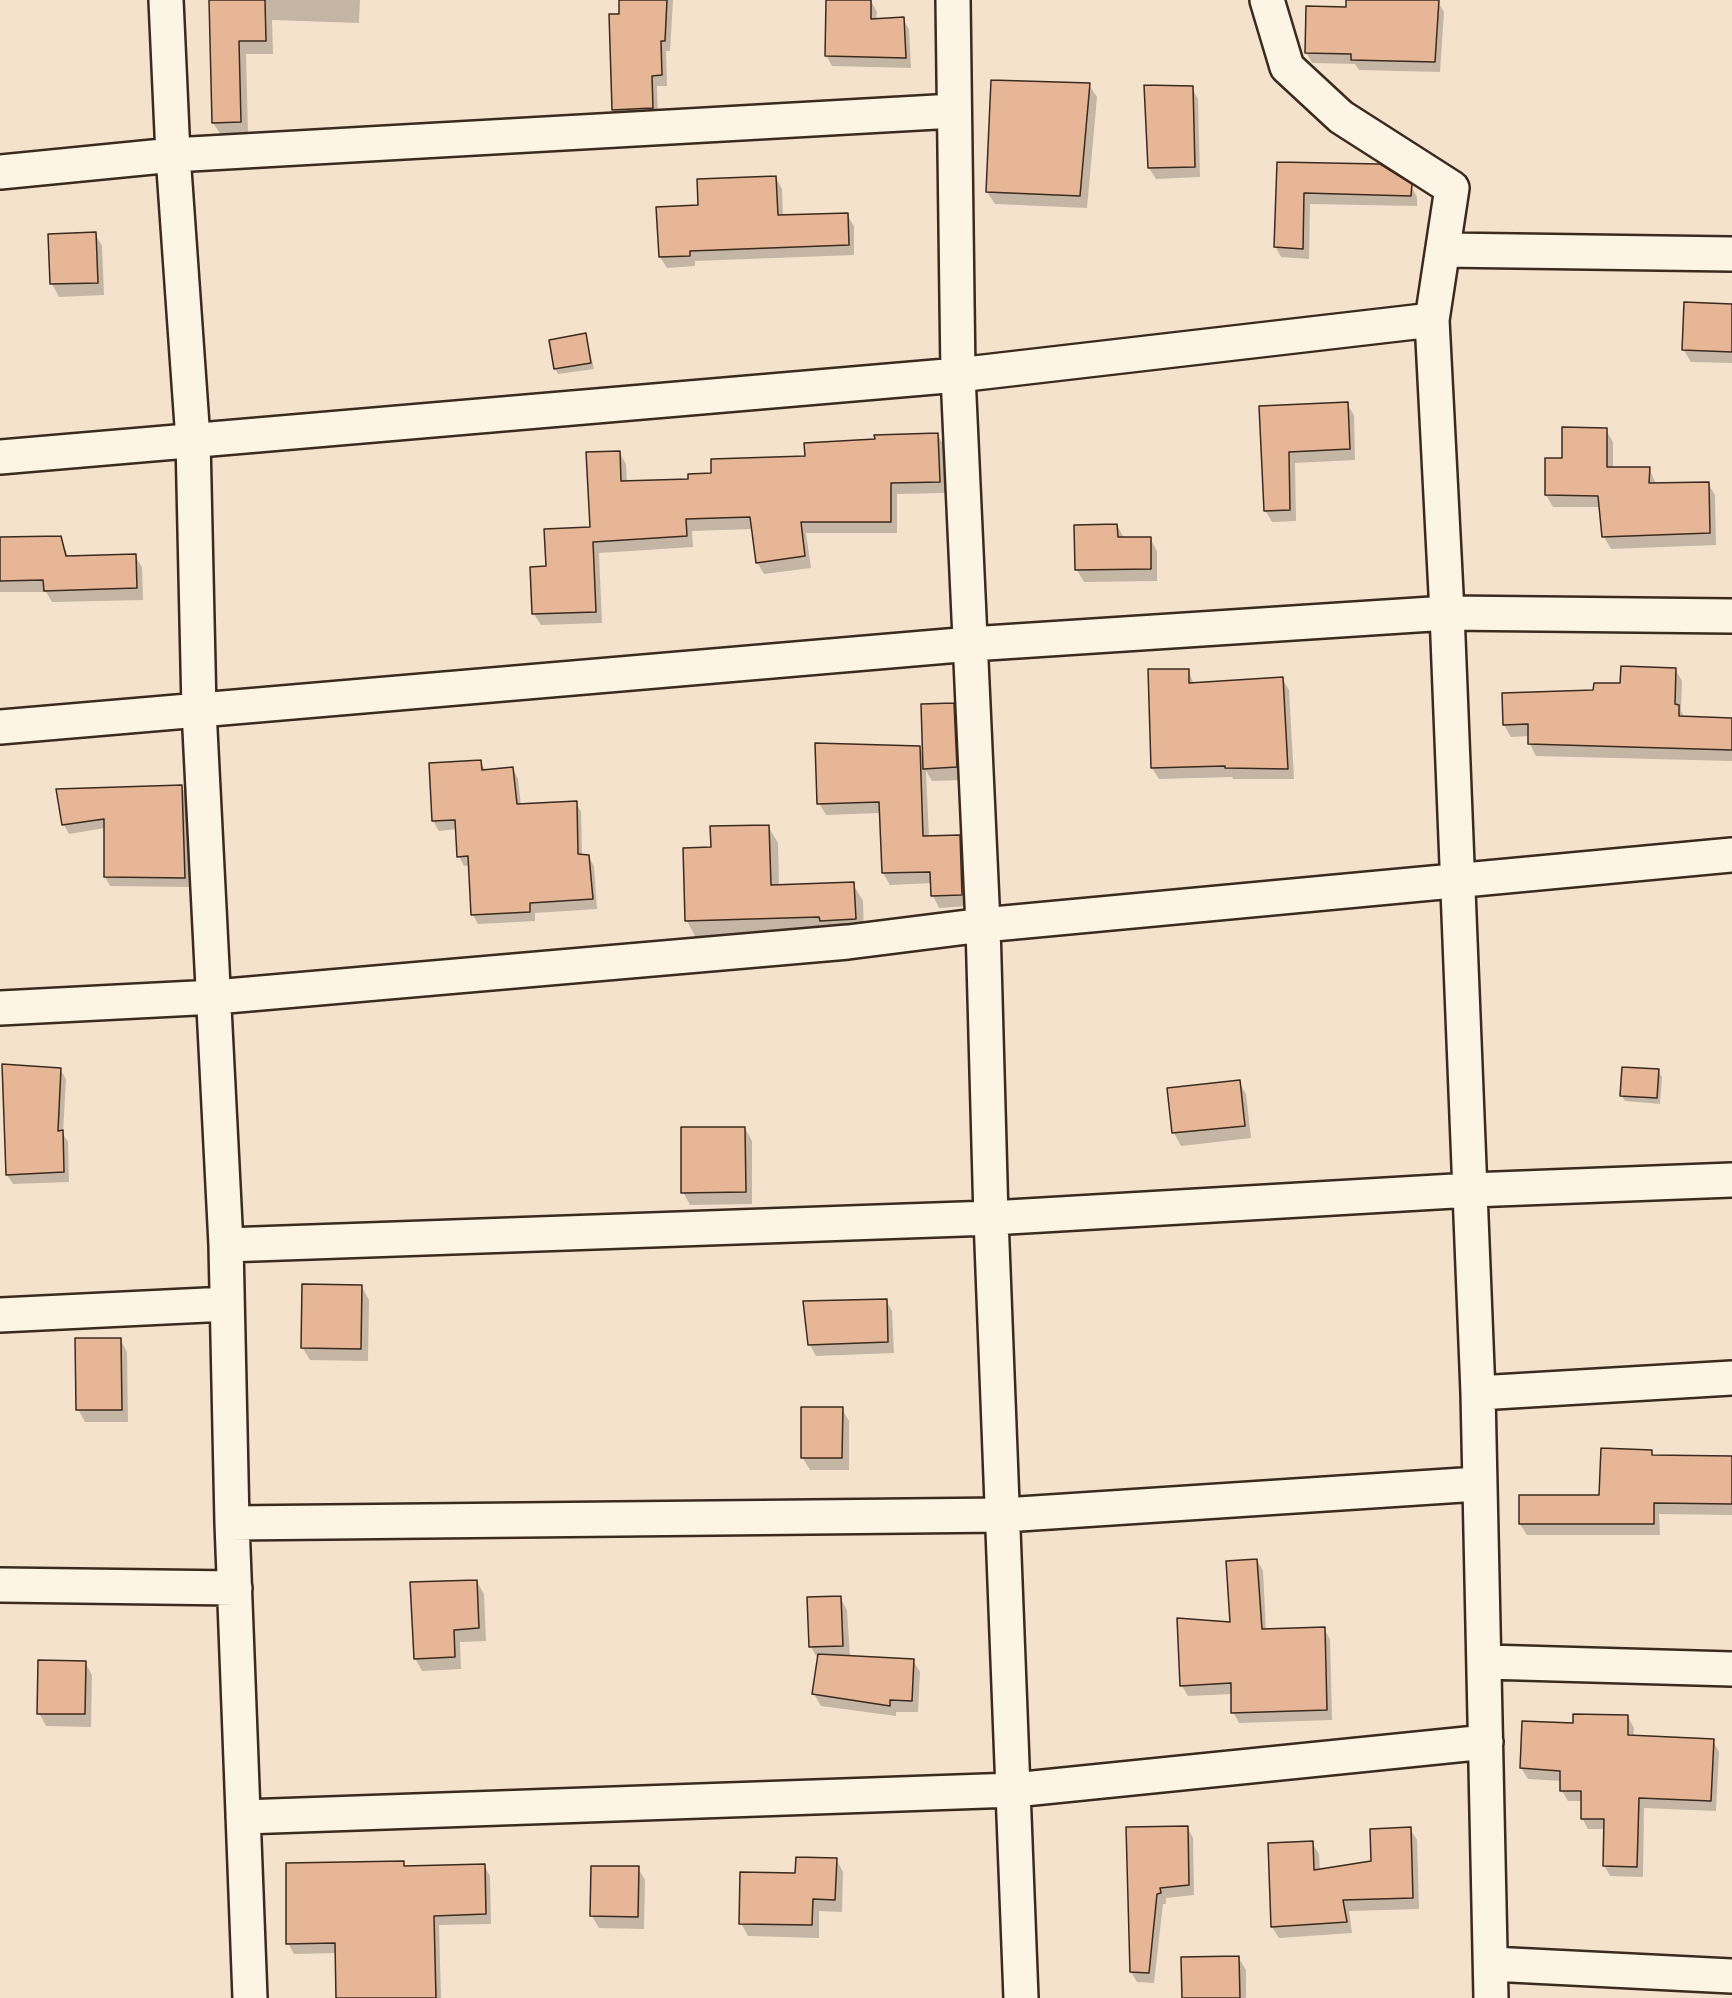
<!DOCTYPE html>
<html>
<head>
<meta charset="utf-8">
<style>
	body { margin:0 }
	canvas { display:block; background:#f5e2cd }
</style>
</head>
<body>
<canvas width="1732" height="1998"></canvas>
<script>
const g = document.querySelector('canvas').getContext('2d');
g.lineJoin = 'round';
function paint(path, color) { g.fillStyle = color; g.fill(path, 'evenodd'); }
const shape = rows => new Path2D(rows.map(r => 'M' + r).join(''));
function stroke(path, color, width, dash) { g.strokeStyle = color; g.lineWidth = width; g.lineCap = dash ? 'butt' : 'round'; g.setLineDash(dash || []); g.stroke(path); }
const shadow = shape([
	[211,0,360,0,359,23,272,20,273,54,246,54,248,135,221,135,213,123],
	[621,0,673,0,670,51,666,51,667,86,657,86,658,119,620,120,614,109],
	[1348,0,1438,2,1444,12,1440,72,1359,70,1355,64,1312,63,1306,52,1348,8],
	[871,1,877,12,876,20,903,19,909,29,911,68,832,66,826,55],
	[1089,85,1097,97,1087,208,995,204,987,192],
	[1192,88,1198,99,1200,177,1156,179,1149,168],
	[1278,163,1411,186,1417,197,1417,206,1310,204,1309,259,1281,257,1275,246],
	[776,178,782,189,783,217,847,215,854,226,854,255,695,261,695,266,667,268,660,257,658,209,700,207],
	[95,234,102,246,104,295,59,297,52,284],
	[1732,305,1732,363,1691,362,1683,349],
	[586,335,594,369,558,374,555,368],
	[1347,404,1354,415,1355,460,1295,463,1296,521,1272,522,1265,510,1260,408],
	[1606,430,1613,442,1613,468,1649,468,1656,484,1708,483,1715,495,1716,545,1611,549,1604,537,1600,507,1553,507,1546,495,1547,459,1563,459],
	[938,435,944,446,945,493,897,494,897,533,806,533,811,568,764,574,757,562,753,529,692,531,693,547,599,553,602,623,541,625,534,614,547,568,591,528,619,452,626,464,627,482,690,480],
	[1117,525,1124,538,1150,538,1157,551,1157,581,1084,582,1077,570],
	[60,538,69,558,135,556,142,567,143,600,52,602,46,592,0,592,0,539],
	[1675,669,1682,681,1681,711,1685,718,1732,720,1732,761,1536,756,1530,744,1529,736,1511,737,1504,725,1595,692],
	[1188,670,1194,684,1282,678,1289,690,1294,779,1233,779,1232,777,1159,779,1152,768],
	[953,704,961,717,963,780,932,781,926,771,929,838,959,837,966,849,968,906,939,908,933,896,932,883,890,885,883,873,881,813,826,815,819,803,919,747,924,756],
	[480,762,486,771,513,769,518,779,521,806,576,803,581,812,582,856,588,856,594,866,597,909,535,913,535,921,478,924,473,915,470,865,464,866,459,856,457,829,439,831,433,821],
	[181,786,187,796,190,887,110,886,105,877,105,828,69,834,64,825],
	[768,826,778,843,779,886,853,884,863,901,864,936,829,934,696,938,687,921,712,849],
	[60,1069,66,1079,63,1134,68,1142,69,1182,13,1184,7,1175],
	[1658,1071,1662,1077,1660,1104,1625,1101,1621,1095],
	[1239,1082,1246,1094,1251,1138,1181,1146,1174,1133,1169,1089],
	[745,1128,752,1141,752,1204,690,1205,683,1192],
	[362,1287,369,1300,368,1361,310,1360,302,1347],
	[886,1300,892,1311,894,1353,816,1356,810,1345],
	[120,1339,127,1352,128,1422,85,1422,78,1409],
	[842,1409,849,1421,849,1470,810,1470,802,1457],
	[1651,1451,1654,1457,1732,1458,1732,1515,1659,1514,1660,1535,1527,1535,1520,1524,1601,1496],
	[1257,1560,1263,1571,1266,1631,1324,1629,1330,1639,1332,1720,1239,1723,1233,1712,1232,1694,1188,1696,1182,1686,1232,1624],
	[477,1582,484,1594,486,1641,460,1642,461,1669,422,1671,415,1658],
	[840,1597,847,1610,850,1657,913,1660,920,1672,918,1712,896,1712,896,1716,821,1706,814,1694,818,1659,811,1647],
	[85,1662,92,1675,91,1727,46,1726,39,1713],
	[1628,1717,1634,1728,1633,1737,1713,1741,1719,1752,1716,1811,1644,1808,1643,1877,1610,1876,1604,1865,1605,1829,1588,1829,1582,1818,1583,1801,1568,1801,1562,1791,1562,1781,1528,1779,1521,1768,1574,1724],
	[1187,1827,1193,1838,1194,1895,1166,1898,1166,1904,1163,1904,1154,1983,1137,1982,1131,1972,1127,1829],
	[1410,1829,1417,1840,1419,1909,1349,1911,1352,1933,1279,1938,1272,1927,1312,1843,1319,1854,1320,1871,1373,1862],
	[836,1859,843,1872,842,1912,819,1911,819,1938,748,1936,741,1923,797,1874],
	[403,1863,406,1868,484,1865,490,1876,491,1924,439,1925,441,1998,338,1998,337,1953,294,1954,288,1943],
	[638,1868,645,1880,644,1929,599,1928,592,1916],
	[1238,1957,1246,1970,1246,1998,1184,1998]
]);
const building = shape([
	[209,0,265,0,266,41,239,41,241,122,212,123,209,0],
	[619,0,667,0,665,41,661,41,662,75,652,76,653,108,612,110,609,14,619,14,619,0],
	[826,0,871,0,871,19,904,17,906,58,825,56,826,0],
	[1346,0,1439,0,1435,62,1351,60,1351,54,1305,53,1306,6,1346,7,1346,0],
	[991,80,1090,83,1080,196,986,192,991,80],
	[1144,85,1193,86,1195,167,1148,168,1144,85],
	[1277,162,1380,164,1412,184,1411,196,1304,193,1303,249,1274,247,1277,162],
	[776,176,778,215,848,213,849,245,690,251,690,256,659,257,656,207,698,205,697,179,776,176],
	[96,232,98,283,50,284,48,234,96,232],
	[1684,302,1732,304,1732,352,1682,350,1684,302],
	[586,333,591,363,554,369,549,340,586,333],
	[1348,402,1350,449,1289,452,1290,510,1264,511,1259,406,1348,402],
	[1562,427,1607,428,1607,467,1650,467,1649,483,1709,482,1710,533,1602,537,1598,496,1545,495,1545,458,1562,458,1562,427],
	[938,433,940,482,891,483,891,522,801,522,805,556,756,563,750,517,686,519,687,536,593,542,596,612,532,614,530,567,546,566,544,529,590,527,586,452,620,451,621,481,688,479,688,474,711,473,711,459,805,456,804,443,875,439,874,435,938,433],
	[1117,524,1118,537,1151,537,1151,569,1075,570,1074,525,1117,524],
	[61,536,66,556,136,554,137,588,44,591,43,580,0,581,0,537,61,536],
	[1621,666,1676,668,1675,704,1679,705,1679,716,1732,718,1732,750,1528,744,1528,724,1503,725,1502,693,1593,690,1594,683,1620,683,1621,666],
	[1148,669,1189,669,1189,683,1283,677,1288,769,1225,768,1225,766,1151,768,1148,669],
	[954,703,957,767,923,769,921,704,954,703],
	[815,743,920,746,923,836,960,835,962,895,931,896,930,872,882,873,879,802,817,804,815,743],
	[481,760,482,770,513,767,517,804,577,801,578,854,589,855,593,899,530,903,530,912,471,915,468,856,457,857,455,820,432,821,429,763,481,760],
	[182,785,185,878,104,877,104,819,62,825,56,789,182,785],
	[769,825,771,885,854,882,856,919,820,921,819,917,685,921,683,848,711,847,710,826,769,825],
	[2,1064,61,1068,58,1131,63,1130,64,1172,6,1175,2,1064],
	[1622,1067,1659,1069,1657,1098,1620,1096,1622,1067],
	[1240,1080,1245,1126,1172,1133,1167,1088,1240,1080],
	[681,1127,745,1127,746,1192,681,1193,681,1127],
	[302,1284,362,1285,361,1349,301,1348,302,1284],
	[887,1299,888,1342,808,1345,803,1301,887,1299],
	[75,1338,121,1338,122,1410,76,1410,75,1338],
	[801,1407,843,1407,842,1458,801,1458,801,1407],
	[1601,1448,1652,1450,1652,1455,1732,1456,1732,1504,1654,1503,1654,1524,1519,1524,1519,1495,1599,1495,1601,1448],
	[1257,1559,1262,1629,1325,1627,1327,1710,1231,1713,1231,1683,1180,1686,1177,1618,1230,1622,1226,1561,1257,1559],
	[477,1580,479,1628,454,1630,455,1657,414,1659,410,1582,477,1580],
	[841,1596,843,1646,809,1647,807,1597,841,1596],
	[818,1654,914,1659,912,1701,890,1700,890,1706,812,1694,818,1654],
	[38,1660,86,1661,85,1714,37,1714,38,1660],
	[1573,1714,1628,1715,1628,1735,1714,1739,1711,1801,1639,1798,1637,1867,1603,1866,1604,1819,1581,1819,1581,1791,1560,1791,1560,1771,1520,1768,1522,1721,1573,1723,1573,1714],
	[1188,1826,1189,1885,1160,1888,1161,1893,1157,1894,1149,1973,1130,1972,1126,1827,1188,1826],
	[1411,1827,1413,1898,1343,1900,1347,1922,1271,1927,1268,1843,1313,1841,1314,1870,1371,1861,1370,1829,1411,1827],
	[796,1857,837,1858,835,1900,813,1899,812,1925,739,1924,740,1872,795,1873,796,1857],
	[404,1861,404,1866,485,1864,486,1914,434,1916,436,1998,336,1998,335,1943,286,1944,286,1863,404,1861],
	[591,1866,639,1866,638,1917,590,1916,591,1866],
	[1239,1956,1240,1998,1182,1998,1181,1957,1239,1956]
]);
const street = shape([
	[166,0,173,155,193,440,199,710,226,1245,232,1523,250,1998],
	[953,0,958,375,983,925,991,1218,1021,1998],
	[0,172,173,155,954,111],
	[1444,250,1732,254],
	[1432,320,1447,613,1478,1393,1491,1998],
	[0,457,958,375,1432,320,1452,188,1341,117,1287,67,1267,0],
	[0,727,971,644,1447,613,1732,616],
	[0,1008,215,997,848,942,983,925,1732,855],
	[226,1245,991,1218,1471,1190,1732,1180],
	[0,1315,227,1304],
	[1478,1393,1732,1378],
	[232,1523,1004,1515,1478,1484],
	[0,1585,235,1588],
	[1486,1662,1732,1669],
	[243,1817,1014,1790,1486,1742],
	[1491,1964,1732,1976]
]);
paint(shadow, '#0003');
paint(building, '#e6b696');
stroke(building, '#3b2a1e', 1.5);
stroke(street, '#3b2a1e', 38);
stroke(street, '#fcf5e5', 33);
</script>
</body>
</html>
